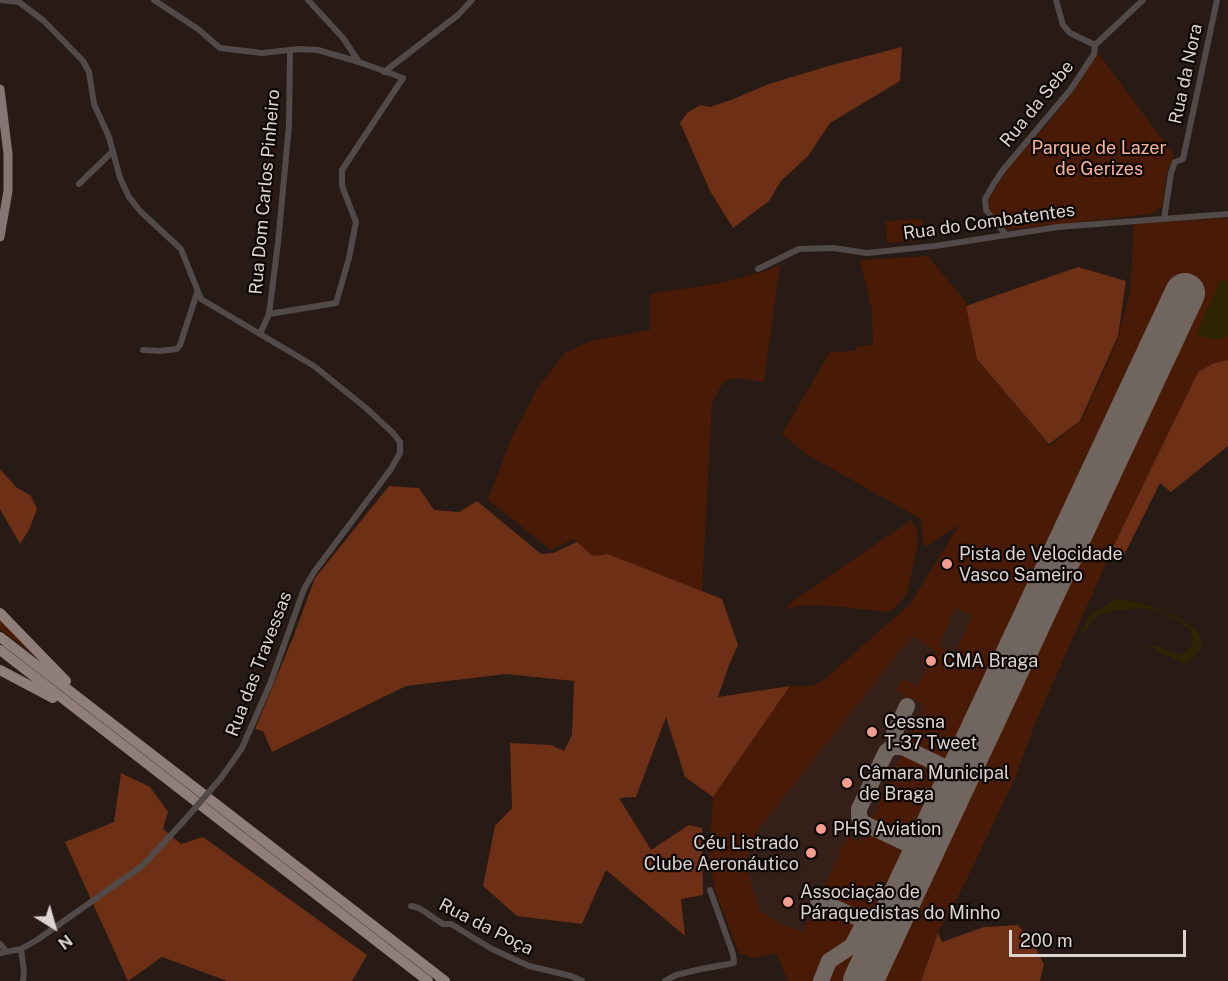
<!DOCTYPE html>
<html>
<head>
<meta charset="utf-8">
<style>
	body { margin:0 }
	#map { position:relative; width:1228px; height:981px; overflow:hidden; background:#281a15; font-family:"Public Sans",sans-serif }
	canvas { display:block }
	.north { position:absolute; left:24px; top:897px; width:60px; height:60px; -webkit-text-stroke:4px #0c0705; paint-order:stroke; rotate:143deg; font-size:16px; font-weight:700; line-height:24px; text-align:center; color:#ddd3d0 }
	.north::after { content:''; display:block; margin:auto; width:21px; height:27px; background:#ddd3d0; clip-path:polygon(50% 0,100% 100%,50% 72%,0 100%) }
	.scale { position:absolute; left:1009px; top:930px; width:177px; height:27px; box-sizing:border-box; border:3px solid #ddd3d0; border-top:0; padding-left:8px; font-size:18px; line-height:21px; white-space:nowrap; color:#ddd3d0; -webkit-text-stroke:4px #0c0705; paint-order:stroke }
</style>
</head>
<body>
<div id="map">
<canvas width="1228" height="981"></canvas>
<div class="north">N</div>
<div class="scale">200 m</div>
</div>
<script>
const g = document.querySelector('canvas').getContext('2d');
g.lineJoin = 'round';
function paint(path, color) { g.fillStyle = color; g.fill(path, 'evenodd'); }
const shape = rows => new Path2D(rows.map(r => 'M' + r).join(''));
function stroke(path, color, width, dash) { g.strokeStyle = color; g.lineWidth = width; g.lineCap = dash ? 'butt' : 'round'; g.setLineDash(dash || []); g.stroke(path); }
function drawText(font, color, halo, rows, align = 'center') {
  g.font = font + ' "Public Sans",sans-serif'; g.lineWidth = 4.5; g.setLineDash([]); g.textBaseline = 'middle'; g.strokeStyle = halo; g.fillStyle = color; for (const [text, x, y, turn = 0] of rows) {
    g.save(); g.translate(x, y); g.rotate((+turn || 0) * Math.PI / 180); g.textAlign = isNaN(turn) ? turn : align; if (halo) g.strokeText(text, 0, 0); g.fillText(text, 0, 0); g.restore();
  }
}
const built = shape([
	[1228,254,1228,345,1201,343,894,981,802,981,788,934,749,957,742,954,731,861,994,521,976,384,1067,463,1152,279]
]);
const green = shape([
	[1098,53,1174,155,1167,172,1162,207,1151,214,1007,230,988,212,989,198,1014,160,1043,129,1075,89],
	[1228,218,1228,282,1224,279,1219,283,1196,335,1217,339,1228,336,1228,360,1214,363,1198,372,1113,547,1034,726,1016,776,965,883,938,933,921,981,875,981,1025,657,1195,298,1176,288,954,762,948,764,907,745,924,704,896,691,902,679,918,686,936,651,912,636,759,828,747,858,748,871,759,910,781,924,803,932,817,903,857,923,849,943,826,959,818,981,788,981,776,953,753,958,739,953,715,891,709,856,713,797,790,686,812,686,824,680,910,604,959,525,924,547,921,519,806,454,782,434,830,352,856,351,856,347,873,345,872,310,860,260,928,256,966,302,980,363,1050,446,1082,420,1117,342,1130,292,1134,224],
	[956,608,972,616,955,654,938,646],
	[922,219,924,240,887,243,886,221],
	[780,264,764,382,737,378,724,381,712,402,702,591,608,554,593,556,574,539,551,550,488,500,511,439,537,389,565,353,590,341,650,330,650,294,720,283,769,270],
	[911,520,917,531,917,547,907,594,894,609,889,612,832,606,806,605,784,609,793,601],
	[0,618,47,665,0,629],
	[902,754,904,754,944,772,948,776,919,839,916,841,871,821],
	[869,830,907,848,911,854,882,917,872,920,820,896,847,836,860,842,865,832],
	[868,927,873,929,874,934,851,981,825,981,832,964,854,949,865,929]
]);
const forest = shape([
	[902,47,900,81,830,123,808,156,781,181,769,201,733,228,710,191,682,127,680,123,687,113,700,105,710,107,731,100,769,84,832,65],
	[1078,267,1126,281,1118,336,1080,421,1049,444,977,359,966,306],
	[1228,360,1228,446,1171,492,1160,483,1124,555,1113,547,1198,372,1214,363],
	[0,469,16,487,31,496,37,509,29,530,20,544,0,509],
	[389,486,419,488,434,510,459,512,477,501,541,554,553,553,577,542,593,556,608,554,722,599,738,645,729,665,718,697,790,686,713,797,685,777,666,717,636,797,619,798,651,850,689,825,702,828,703,895,681,899,685,936,606,870,582,924,517,916,483,886,495,826,512,808,510,743,551,745,564,751,572,735,574,681,506,674,406,686,272,752,263,731,255,729,294,635,315,578],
	[121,773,150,787,168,812,163,829,181,844,203,837,367,955,352,981,227,981,162,957,128,981,65,842,114,822],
	[1018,925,1032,941,1044,964,1040,981,921,981,938,933,942,942,984,927]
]);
const sand = shape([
	[1224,279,1228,282,1228,336,1217,340,1196,335,1219,283],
	[1117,599,1148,605,1181,619,1199,633,1202,645,1195,657,1184,664,1148,646,1156,646,1176,654,1182,654,1191,647,1193,642,1191,631,1178,620,1162,612,1144,608,1119,610,1098,616,1093,620,1085,631,1082,631,1089,615]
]);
const taxiway = shape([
	[907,706,893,736,896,744,953,771,959,771,963,767],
	[900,747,892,747,886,752,859,809,859,817,863,823,916,848,921,848,927,844],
	[818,900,878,927,884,927,891,922],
	[821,981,829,961,852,946,865,921]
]);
const runway = shape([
	[863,981,1185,293]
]);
const minor = shape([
	[0,0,19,2],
	[154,0,198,29,220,48,262,53,299,49,318,50,359,62,403,78,342,170,342,186,356,222,349,258,336,303,269,314],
	[308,0,343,38,359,62],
	[1056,0,1063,25,1070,33,1095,45],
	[19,2,44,21,83,61,89,72,94,104,109,137,120,178,129,197,140,211,181,249,201,299,314,366,366,408,393,433,400,442,400,453,391,469,314,572,304,589,270,684,242,748,221,778],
	[384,72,458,15,472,0],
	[79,184,113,151],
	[1164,219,1171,173,1175,162,1183,159,1217,0],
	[1006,235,986,210,985,199,993,185,1003,170,1071,89,1094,54,1095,45,1143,0],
	[758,269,799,249,833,248,867,253,935,246,1058,227,1228,214],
	[260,334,269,314,278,243,289,125,290,51],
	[143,350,160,351,177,349,180,345,197,293],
	[411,906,419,908,443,924,451,924,492,949,529,966,571,976,582,981],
	[0,944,6,951],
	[21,949,24,972,23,981],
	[0,953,21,949,37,940,142,866,183,822],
	[665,981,676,975,701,969,734,963,733,954,710,890]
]);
const primary = shape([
	[0,89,8,154,8,191,0,237]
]);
const trunk = shape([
	[0,613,66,681],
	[0,637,445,981],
	[0,650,428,981],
	[0,670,53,698]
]);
const minorBridge = shape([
	[183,822,221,778]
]);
const markers = [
	[947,564,6,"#f59d8e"],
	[931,661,6,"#f59d8e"],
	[872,732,6,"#f59d8e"],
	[847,783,6,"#f59d8e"],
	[821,829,6,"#f59d8e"],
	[811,853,6,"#f59d8e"],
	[788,902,6,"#f59d8e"]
];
const streetNames = [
	["Rua da Nora",1186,74,-78],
	["Rua da Sebe",1037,104,-51],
	["Rua Dom Carlos Pinheiro",265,192,-85],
	["Rua do Combatentes",989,222,-8],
	["Rua das Travessas",259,664,-69],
	["Rua da Poça",486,927,27]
];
const parkNames = [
	["Parque de Lazer",1099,148],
	["de Gerizes",1099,169]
];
const poiNames = [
	["Pista de Velocidade",959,554],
	["Vasco Sameiro",959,575],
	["CMA Braga",943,661],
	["Cessna",884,722],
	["T-37 Tweet",884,743],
	["Câmara Municipal",859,773],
	["de Braga",859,794],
	["PHS Aviation",833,829],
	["Céu Listrado",799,843,"right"],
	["Clube Aeronáutico",799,864,"right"],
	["Associação de",800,892],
	["Páraquedistas do Minho",800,913]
];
paint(built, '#342018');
paint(green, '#491b07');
paint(forest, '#6d2f15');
paint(sand, '#2d2504');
stroke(taxiway, '#716560', 16);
stroke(runway, '#716560', 40);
stroke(minor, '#524a49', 6);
stroke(primary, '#867673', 9);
stroke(trunk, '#907e7b', 10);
stroke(minorBridge, '#524a49', 6);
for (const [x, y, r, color] of markers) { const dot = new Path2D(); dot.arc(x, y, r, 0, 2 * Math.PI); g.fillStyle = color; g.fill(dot); stroke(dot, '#0c0705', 2); }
drawText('18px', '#ddd3d0', '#0c0705', streetNames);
drawText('18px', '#fab399', '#0c0705', parkNames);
drawText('18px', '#ddd3d0', '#0c0705', poiNames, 'left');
</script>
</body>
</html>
